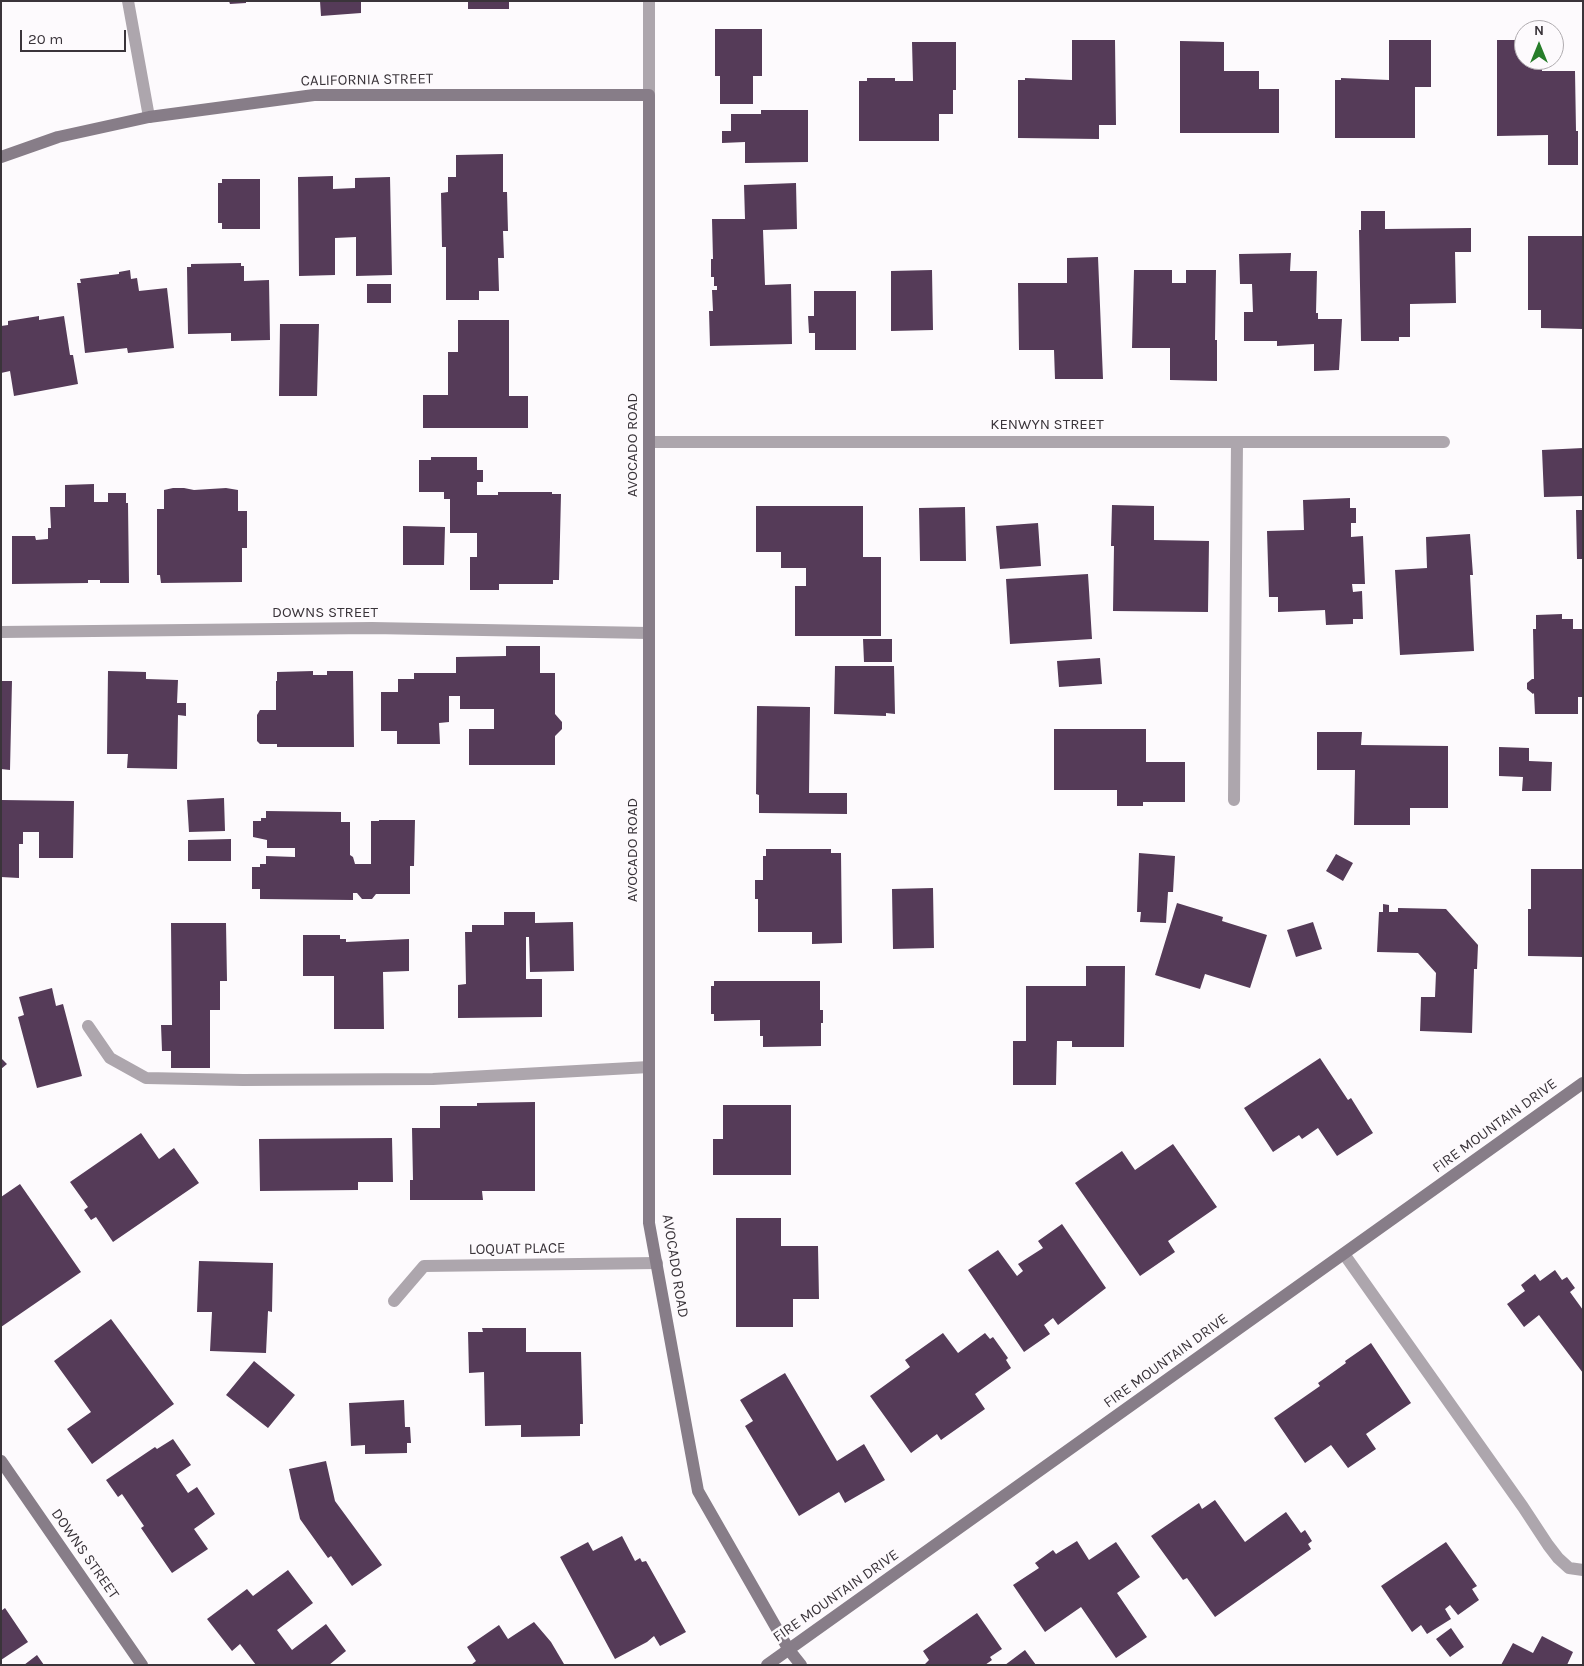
<!DOCTYPE html>
<html>
<head>
<meta charset="utf-8">
<style>
	body { margin:0 }
	#map { position:relative; width:1584px; height:1666px; overflow:hidden; background:#fdfafd; font-family:Karla,sans-serif }
	canvas { display:block }
	.frame { position:absolute; inset:0; border:2px solid #3a343a; pointer-events:none }
	.north { position:absolute; left:1514px; top:20px; width:50px; height:50px; box-sizing:border-box; background:#fdfafd; border:1px solid #afabaf; border-radius:50%; rotate:0deg; font-size:14px; font-weight:700; line-height:20px; text-align:center; color:#3a343a }
	.north::after { content:''; display:block; margin:auto; width:18px; height:22px; background:#277d2a; clip-path:polygon(50% 0,100% 100%,50% 72%,0 100%) }
	.scale { position:absolute; left:20px; top:30px; width:106px; height:22px; box-sizing:border-box; border:2px solid #3a343a; border-top:0; padding-left:6px; font-size:15px; line-height:18px; white-space:nowrap; color:#3a343a; -webkit-text-stroke:4px #fdfafd; paint-order:stroke }
</style>
</head>
<body>
<div id="map">
<canvas width="1584" height="1666"></canvas>
<div class="frame"></div>
<div class="north">N</div>
<div class="scale">20 m</div>
</div>
<script>
const g = document.querySelector('canvas').getContext('2d');
g.lineJoin = 'round';
function paint(path, color) { g.fillStyle = color; g.fill(path, 'evenodd'); }
const shape = rows => new Path2D(rows.map(r => 'M' + r).join(''));
function stroke(path, color, width, dash) { g.strokeStyle = color; g.lineWidth = width; g.lineCap = dash ? 'butt' : 'round'; g.setLineDash(dash || []); g.stroke(path); }
function drawText(font, color, halo, rows, align = 'center') {
  g.font = font + ' Karla,sans-serif'; g.lineWidth = 5; g.setLineDash([]); g.textBaseline = 'middle'; g.strokeStyle = halo; g.fillStyle = color; for (const [text, x, y, turn = 0] of rows) {
    g.save(); g.translate(x, y); g.rotate((+turn || 0) * Math.PI / 180); g.textAlign = isNaN(turn) ? turn : align; if (halo) g.strokeText(text, 0, 0); g.fillText(text, 0, 0); g.restore();
  }
}
const building = shape([
	[229,1,246,1,246,3,230,4],
	[320,1,361,1,361,13,321,16],
	[468,1,509,1,509,9,468,9],
	[715,29,762,29,762,76,753,76,753,104,720,104,720,76,715,76],
	[1072,40,1115,40,1116,125,1099,125,1099,139,1018,138,1018,80,1025,80,1025,78,1072,80],
	[1389,40,1431,40,1431,87,1415,87,1415,138,1335,138,1335,80,1341,80,1341,78,1389,80],
	[1497,40,1524,40,1524,60,1542,60,1542,71,1575,71,1576,131,1578,131,1578,165,1548,165,1548,135,1497,136],
	[1180,41,1224,42,1224,71,1259,71,1259,89,1279,89,1279,133,1180,133],
	[912,42,956,42,956,90,953,90,953,114,939,114,939,141,859,141,859,81,867,81,867,78,895,78,895,81,913,81],
	[761,110,808,110,808,162,745,163,745,142,722,143,722,131,731,131,731,114,761,114],
	[503,154,503,192,507,192,508,231,503,231,504,258,498,258,499,291,479,291,479,300,446,300,446,247,442,247,441,193,448,192,448,177,456,177,456,155],
	[333,176,333,189,355,188,355,178,390,177,392,275,356,276,356,237,335,238,335,275,299,276,298,177],
	[222,179,260,179,260,229,222,229,222,223,218,223,218,183,222,183],
	[796,183,797,229,763,230,765,285,791,284,792,344,710,346,709,311,713,311,712,290,717,290,717,286,714,286,714,277,711,277,711,259,713,259,712,219,745,219,744,185],
	[1361,211,1385,211,1385,229,1471,228,1471,252,1455,252,1456,303,1410,304,1410,337,1399,337,1399,341,1361,341,1359,230,1361,230],
	[1528,236,1583,236,1583,329,1541,328,1541,310,1528,310],
	[1291,253,1290,271,1317,271,1316,313,1318,313,1318,319,1342,319,1339,370,1314,371,1314,344,1277,346,1277,341,1244,341,1244,312,1253,312,1252,284,1240,284,1239,254],
	[1098,257,1103,379,1055,379,1054,350,1019,350,1018,283,1067,283,1067,258],
	[241,263,241,266,244,266,244,281,269,280,270,340,231,341,231,333,188,334,187,267,191,267,191,264],
	[130,270,131,279,137,278,139,291,167,288,174,348,128,353,127,348,85,353,77,283,81,283,80,279,119,274,119,272],
	[932,270,933,330,891,331,891,271],
	[1134,270,1172,270,1172,283,1186,283,1186,270,1216,270,1215,340,1217,340,1217,381,1170,380,1170,348,1132,348],
	[367,284,391,284,391,303,367,303],
	[814,291,856,291,856,350,815,350,815,333,809,333,808,316,814,316],
	[39,316,39,320,64,316,70,355,73,355,78,384,14,396,10,371,1,373,1,326,8,325,8,321],
	[458,320,509,320,509,396,528,396,528,428,423,428,423,395,448,395,448,352,458,352],
	[280,324,319,324,317,396,279,396],
	[1583,448,1583,496,1544,497,1542,450],
	[431,457,477,457,477,470,483,470,483,482,477,482,477,495,498,495,498,492,552,492,552,494,561,494,559,580,553,580,553,584,499,584,499,590,470,590,470,557,477,557,477,533,450,533,450,499,444,499,444,492,419,492,419,460,431,460],
	[94,484,94,502,108,502,108,493,126,493,126,503,128,503,129,583,100,583,100,580,88,580,88,583,12,584,12,536,35,536,36,540,48,539,48,528,51,528,50,507,65,507,65,485],
	[173,488,184,488,194,490,226,488,238,490,238,511,247,511,247,548,242,548,242,582,161,583,160,575,157,575,157,509,164,509,164,490],
	[1350,498,1350,508,1356,508,1356,523,1351,523,1351,537,1363,536,1365,584,1352,584,1353,592,1362,591,1363,619,1353,619,1353,624,1326,625,1325,610,1278,612,1278,597,1269,597,1267,531,1304,530,1303,500],
	[1112,505,1154,506,1154,540,1209,541,1208,612,1113,611,1114,546,1111,546],
	[756,506,863,506,863,557,881,557,881,636,795,636,795,586,806,586,806,568,781,568,781,552,756,552],
	[965,507,966,561,920,561,919,508],
	[1576,510,1583,510,1583,559,1577,559],
	[1038,523,1041,566,1000,569,996,526],
	[403,526,445,527,444,565,403,565],
	[1470,534,1473,575,1470,575,1474,651,1400,655,1395,570,1427,568,1426,537],
	[1088,574,1092,639,1010,644,1006,579],
	[1562,614,1562,619,1573,619,1573,629,1583,629,1583,697,1578,697,1578,714,1535,714,1534,693,1533,694,1527,689,1527,683,1532,679,1534,679,1533,629,1536,629,1536,615],
	[863,639,892,639,892,662,864,662],
	[506,646,540,646,540,673,555,673,555,714,562,722,562,729,555,736,555,765,469,765,469,729,494,729,494,709,460,709,460,696,449,696,449,722,439,723,440,744,397,744,397,731,381,731,381,692,398,692,398,679,414,679,414,673,456,673,456,657,506,656],
	[1100,658,1102,684,1059,687,1057,661],
	[835,666,894,666,895,714,886,713,886,716,834,714],
	[108,671,146,672,146,679,178,680,177,703,186,703,186,716,178,715,177,769,127,768,128,754,107,754],
	[313,671,313,675,327,675,327,671,353,671,354,747,277,747,277,744,260,744,257,741,257,715,260,710,276,710,276,681,277,681,277,672],
	[1,681,12,681,10,770,1,769],
	[757,706,810,707,809,793,847,793,847,814,759,813,759,795,756,794],
	[1054,729,1146,729,1146,762,1185,762,1185,802,1143,802,1143,806,1117,806,1117,790,1054,790],
	[1317,732,1362,732,1361,745,1448,746,1448,808,1410,808,1410,825,1354,825,1355,770,1317,770],
	[1499,747,1529,748,1529,761,1552,762,1551,791,1522,791,1523,777,1499,776],
	[224,798,225,831,189,832,187,800],
	[1,800,74,801,73,858,39,858,39,832,23,832,23,844,19,844,19,878,1,877],
	[266,811,341,812,341,822,350,822,350,855,353,857,355,864,371,864,371,821,379,821,379,820,415,820,414,866,410,866,410,894,376,894,372,899,362,899,357,893,353,893,353,900,260,899,260,889,252,889,252,867,260,867,260,864,266,864,266,856,295,857,295,848,267,848,267,840,253,837,253,821,261,821,261,818,266,818],
	[231,839,231,861,188,861,188,840],
	[766,849,831,849,831,853,841,853,842,943,812,944,812,932,758,932,758,899,755,899,755,880,763,880,763,856,766,856],
	[1139,853,1175,856,1173,892,1168,892,1166,923,1140,922,1141,912,1137,912],
	[1336,854,1353,863,1343,881,1326,871],
	[1531,869,1583,869,1583,957,1528,956,1528,909,1531,909],
	[933,888,934,948,893,949,892,889],
	[1177,903,1223,917,1222,921,1267,935,1250,988,1205,974,1200,989,1155,975],
	[1383,904,1389,905,1389,912,1398,912,1398,908,1446,909,1478,945,1477,969,1474,969,1472,1033,1420,1031,1421,997,1435,997,1436,973,1418,953,1377,952,1379,912,1383,912],
	[504,912,535,912,535,923,573,922,574,971,530,972,529,937,526,937,526,979,542,979,542,1017,458,1018,458,985,466,984,465,932,472,932,472,925,504,925],
	[1313,922,1322,949,1296,957,1287,930],
	[171,923,226,923,227,981,220,981,220,1010,210,1010,210,1068,171,1068,171,1051,162,1051,161,1025,172,1025],
	[303,935,340,935,340,939,346,939,346,942,409,939,409,971,383,972,384,1029,334,1029,334,976,303,976],
	[1086,966,1125,966,1124,1047,1072,1047,1072,1041,1057,1041,1056,1085,1013,1085,1013,1041,1026,1041,1026,986,1086,986],
	[714,981,820,981,820,1010,823,1010,823,1023,821,1023,821,1046,763,1047,763,1036,760,1036,760,1020,714,1021,714,1014,711,1014,711,986,714,986],
	[52,988,56,1006,63,1004,82,1076,37,1088,18,1017,24,1015,19,997],
	[1,1058,7,1064,1,1069],
	[1320,1058,1348,1100,1351,1098,1373,1133,1337,1156,1318,1128,1302,1139,1299,1135,1273,1152,1244,1108],
	[535,1102,535,1191,482,1191,483,1200,410,1200,410,1180,413,1180,412,1128,440,1128,440,1106,477,1106,477,1103],
	[723,1105,791,1105,791,1175,713,1175,713,1139,723,1139],
	[141,1133,159,1159,174,1148,199,1183,113,1242,96,1217,91,1220,84,1210,88,1207,70,1182],
	[392,1138,393,1182,358,1182,358,1190,260,1191,259,1139],
	[1173,1144,1217,1207,1168,1241,1175,1252,1140,1276,1075,1183,1122,1151,1135,1170],
	[20,1184,81,1272,1,1327,1,1197],
	[736,1218,781,1218,781,1246,818,1246,819,1299,793,1299,793,1327,736,1327],
	[1062,1224,1106,1288,1058,1325,1053,1318,1044,1325,1050,1334,1024,1352,968,1270,998,1250,1017,1276,1023,1271,1018,1264,1043,1248,1038,1241],
	[199,1261,273,1263,272,1312,268,1311,266,1353,210,1351,212,1312,197,1312],
	[1555,1270,1562,1280,1567,1277,1575,1288,1570,1292,1583,1310,1583,1373,1539,1315,1524,1327,1507,1304,1525,1291,1521,1285,1535,1274,1540,1281],
	[111,1319,174,1404,92,1464,67,1429,91,1412,54,1361],
	[482,1328,526,1328,526,1352,581,1352,583,1424,580,1424,580,1436,521,1437,521,1425,485,1426,484,1372,469,1373,468,1332,483,1332],
	[943,1333,958,1353,985,1333,990,1339,993,1337,1008,1358,1006,1360,1011,1368,975,1394,985,1409,941,1440,937,1434,911,1453,870,1396,910,1367,905,1360],
	[1371,1343,1411,1403,1366,1434,1376,1449,1348,1468,1331,1445,1305,1463,1274,1418,1320,1386,1318,1383,1346,1363,1345,1361],
	[254,1361,295,1395,268,1428,226,1395],
	[785,1373,837,1461,864,1444,885,1480,845,1503,839,1492,799,1516,745,1426,753,1421,740,1400],
	[404,1400,405,1427,410,1427,411,1443,407,1443,407,1453,365,1454,365,1445,351,1446,349,1403],
	[173,1439,191,1465,176,1475,188,1493,197,1487,215,1514,194,1529,208,1549,172,1573,141,1528,144,1526,122,1494,118,1497,106,1480,155,1447,157,1449],
	[326,1461,335,1501,382,1565,352,1586,331,1556,328,1558,300,1519,289,1469],
	[1215,1500,1245,1542,1286,1512,1301,1533,1305,1530,1312,1541,1308,1544,1311,1549,1215,1617,1187,1578,1183,1580,1151,1536,1199,1503,1202,1509],
	[622,1536,635,1561,640,1558,642,1562,646,1561,686,1632,660,1646,654,1636,647,1642,615,1659,560,1557,588,1542,593,1551],
	[1077,1541,1089,1560,1116,1542,1140,1577,1117,1593,1147,1637,1116,1658,1081,1607,1045,1632,1013,1585,1039,1568,1035,1563,1053,1550,1056,1554],
	[1446,1542,1477,1586,1472,1589,1479,1600,1458,1615,1450,1605,1445,1609,1451,1619,1427,1634,1421,1625,1412,1632,1381,1586],
	[288,1570,313,1603,277,1630,292,1650,326,1624,346,1651,329,1665,256,1665,240,1644,232,1651,207,1619,247,1589,253,1596],
	[5,1608,28,1642,1,1660,1,1611],
	[977,1613,1002,1649,990,1657,992,1660,985,1665,924,1665,929,1660,923,1651],
	[534,1622,551,1642,564,1664,562,1665,471,1665,476,1661,467,1647,499,1625,508,1639],
	[1451,1628,1464,1647,1450,1657,1436,1639],
	[1542,1636,1573,1652,1567,1665,1501,1665,1513,1643,1533,1653],
	[1025,1650,1036,1665,1005,1665],
	[37,1655,44,1665,24,1665]
]);
const lane = shape([
	[1234,800,1237,442],
	[88,1026,110,1058,146,1078,243,1080,433,1079,649,1067],
	[1344,1254,1523,1507,1548,1545,1558,1558,1569,1568,1583,1570]
]);
const street = shape([
	[128,1,149,117],
	[649,1,649,95],
	[649,442,1444,442],
	[1,632,372,628,649,633],
	[394,1301,424,1266,657,1263]
]);
const secondary = shape([
	[1,157,58,137,149,117,314,95,649,95,649,1223,698,1491,789,1650,801,1665],
	[1,1461,142,1665],
	[767,1665,1583,1083]
]);
const streetNames = [
	["CALIFORNIA STREET",367,80,-1],
	["KENWYN STREET",1047,425],
	["AVOCADO ROAD",633,445,-90],
	["DOWNS STREET",325,613],
	["AVOCADO ROAD",633,850,-90],
	["FIRE MOUNTAIN DRIVE",1495,1126,-36],
	["LOQUAT PLACE",517,1249,-1],
	["AVOCADO ROAD",675,1266,81],
	["FIRE MOUNTAIN DRIVE",1166,1361,-36],
	["DOWNS STREET",85,1554,55],
	["FIRE MOUNTAIN DRIVE",836,1596,-35]
];
paint(building, '#553b58');
stroke(lane, '#ada6ad', 12);
stroke(street, '#ada6ad', 12);
stroke(secondary, '#877d88', 12);
drawText('15px', '#3a343a', '#fdfafd', streetNames);
</script>
</body>
</html>
